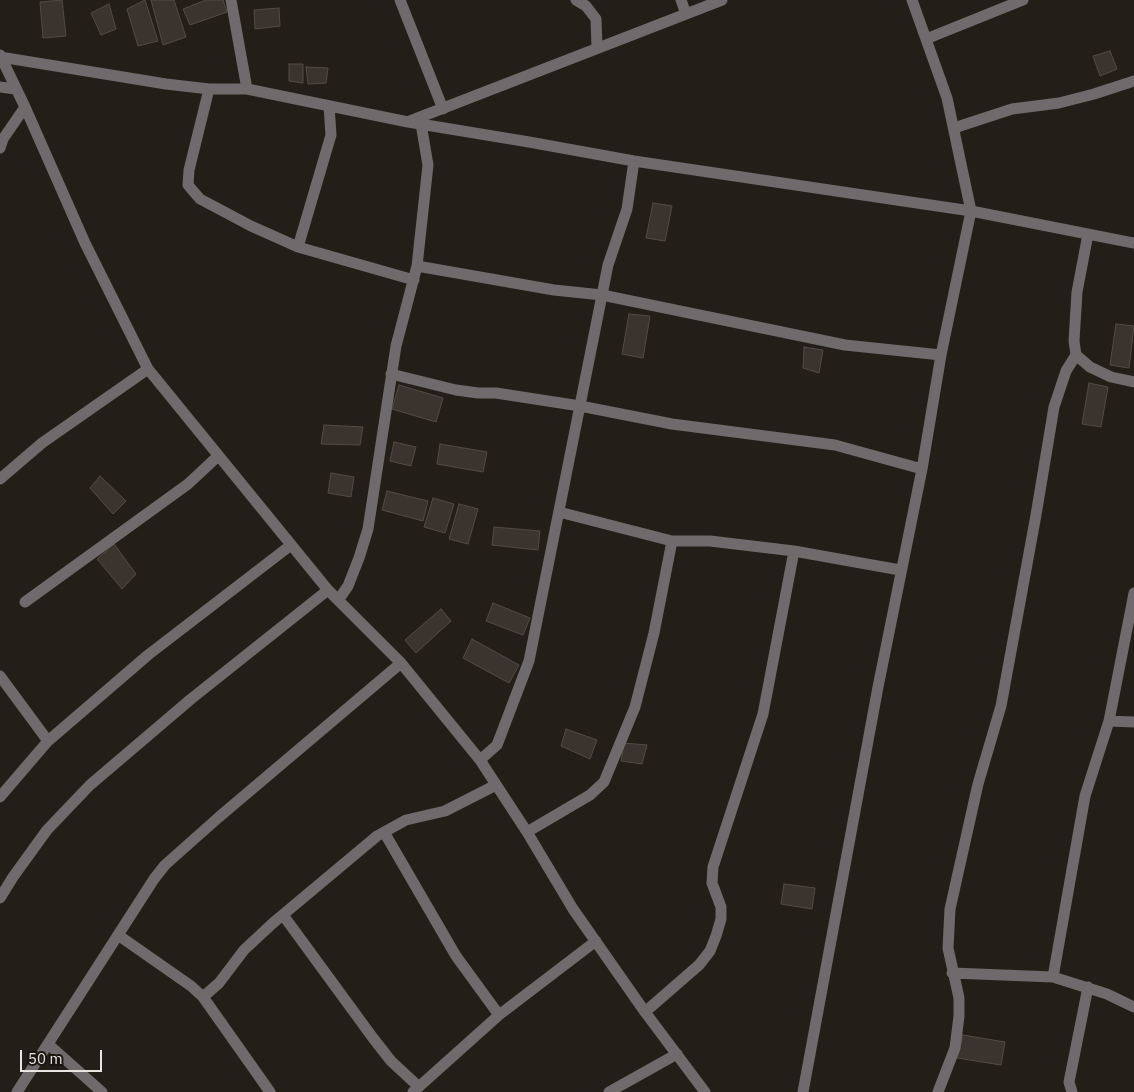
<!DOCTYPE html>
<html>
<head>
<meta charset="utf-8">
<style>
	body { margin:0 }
	#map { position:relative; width:1134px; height:1092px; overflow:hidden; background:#241e19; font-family:"IBM Plex Sans",sans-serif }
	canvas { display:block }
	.scale { position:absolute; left:20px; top:1050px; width:82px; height:22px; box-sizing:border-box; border:2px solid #e9e5e1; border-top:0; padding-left:6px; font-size:15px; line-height:18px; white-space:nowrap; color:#e9e5e1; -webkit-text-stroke:4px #1b1510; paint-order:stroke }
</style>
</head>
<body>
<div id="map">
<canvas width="1134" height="1092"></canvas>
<div class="scale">50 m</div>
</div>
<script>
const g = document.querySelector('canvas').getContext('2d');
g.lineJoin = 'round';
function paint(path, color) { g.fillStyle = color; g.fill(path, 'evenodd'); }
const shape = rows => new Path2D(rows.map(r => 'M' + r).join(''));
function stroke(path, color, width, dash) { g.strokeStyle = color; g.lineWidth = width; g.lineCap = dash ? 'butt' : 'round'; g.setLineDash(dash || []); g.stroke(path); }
const building = shape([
	[62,0,66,36,43,38,40,2,62,0],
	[145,0,158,41,138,46,127,9,145,0],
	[151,0,174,0,186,37,163,45,151,0],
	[206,0,223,0,227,12,190,25,183,9,206,0],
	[109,4,116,29,101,35,91,13,109,4],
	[279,8,280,26,255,29,254,10,279,8],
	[1110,51,1117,69,1100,76,1093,56,1110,51],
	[289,64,303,64,303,83,289,81,289,64],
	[306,67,328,68,326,83,308,84,306,67],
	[653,203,672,206,665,241,646,238,653,203],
	[629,314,650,316,643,358,622,354,629,314],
	[1116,324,1134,326,1129,368,1110,365,1116,324],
	[804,347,823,350,819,373,803,368,804,347],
	[1089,383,1108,387,1101,427,1082,424,1089,383],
	[399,385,443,398,436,422,392,409,399,385],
	[324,425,363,427,360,445,321,444,324,425],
	[394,442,416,447,411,466,390,461,394,442],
	[440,444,487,452,483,472,437,464,440,444],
	[331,473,354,477,351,497,328,493,331,473],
	[100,476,126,501,113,514,90,488,100,476],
	[387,491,428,501,423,521,382,510,387,491],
	[433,498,454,504,445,533,424,527,433,498],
	[459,504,478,509,468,544,449,539,459,504],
	[494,527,540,531,538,550,492,545,494,527],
	[114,544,136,574,122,589,97,559,114,544],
	[493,603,530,618,523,635,486,621,493,603],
	[441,609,451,621,416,653,405,640,441,609],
	[472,639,519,665,509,683,463,658,472,639],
	[566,729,597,740,590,759,561,746,566,729],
	[624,743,647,745,642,764,621,761,624,743],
	[784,884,815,888,812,909,781,904,784,884],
	[963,1035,1005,1042,1001,1065,957,1058,963,1035]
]);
const minor = shape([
	[231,0,247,89],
	[400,0,443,109],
	[576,0,586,6,596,19,597,48],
	[681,0,686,14],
	[926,39,1023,0],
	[0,55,25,107,85,243,148,369,328,590,401,663,480,760,527,832,573,909,645,1012,705,1092],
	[0,57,166,84,209,89,247,89,408,122,529,142,634,161,971,211,1134,243],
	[0,87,15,89],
	[209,89,189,170,188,185,200,199,251,226,298,247,414,280],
	[410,121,722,0],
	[954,128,1012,109,1059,103,1094,94,1134,81],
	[0,148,3,139,25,107],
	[1088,234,1077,292,1074,341,1076,355,1090,367,1111,377,1134,382],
	[298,247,331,135,329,106],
	[417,266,554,290,602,295,845,345,941,355],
	[391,374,456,390,478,393,496,393,580,406,672,424,835,445,922,469],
	[0,479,42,443,148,369],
	[559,512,672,541,710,541,794,551,900,570],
	[339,599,348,586,359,558,368,529,396,346,417,266,428,165,421,124],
	[25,602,188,484,218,456],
	[0,676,48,741],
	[1109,721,1134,722],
	[480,760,497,745,529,661,608,265,627,209,634,161],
	[0,797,48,741,148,655,291,545],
	[384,832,456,956,499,1015],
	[527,832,590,795,604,782,635,707,654,633,672,541],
	[0,898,13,877,47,830,90,785,191,699,328,590],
	[283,915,373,1038,391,1061,419,1087],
	[118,935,191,986,203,997,219,983,244,950,273,923,377,836,406,820,445,811,496,785],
	[952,973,1053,977,1107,994,1134,1007],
	[1053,977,1085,796,1109,721,1134,593],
	[203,997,270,1092],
	[645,1012,699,965,710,951,716,936,721,919,721,907,712,883,713,867,763,714,794,551],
	[48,1044,102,1092],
	[17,1092,154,879,165,865,219,817,401,663],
	[413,1092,499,1015,596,941],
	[609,1092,677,1054],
	[803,1092,878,687,922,469,941,355,971,211,947,98,912,0],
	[938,1092,955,1048,959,1016,959,998,948,948,950,909,978,784,1001,706,1036,515,1054,407,1066,371,1076,355],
	[1072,1092,1069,1082,1088,987]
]);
paint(building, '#3b342e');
stroke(building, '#524b45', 1);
stroke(minor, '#6f6a6b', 11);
</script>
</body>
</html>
